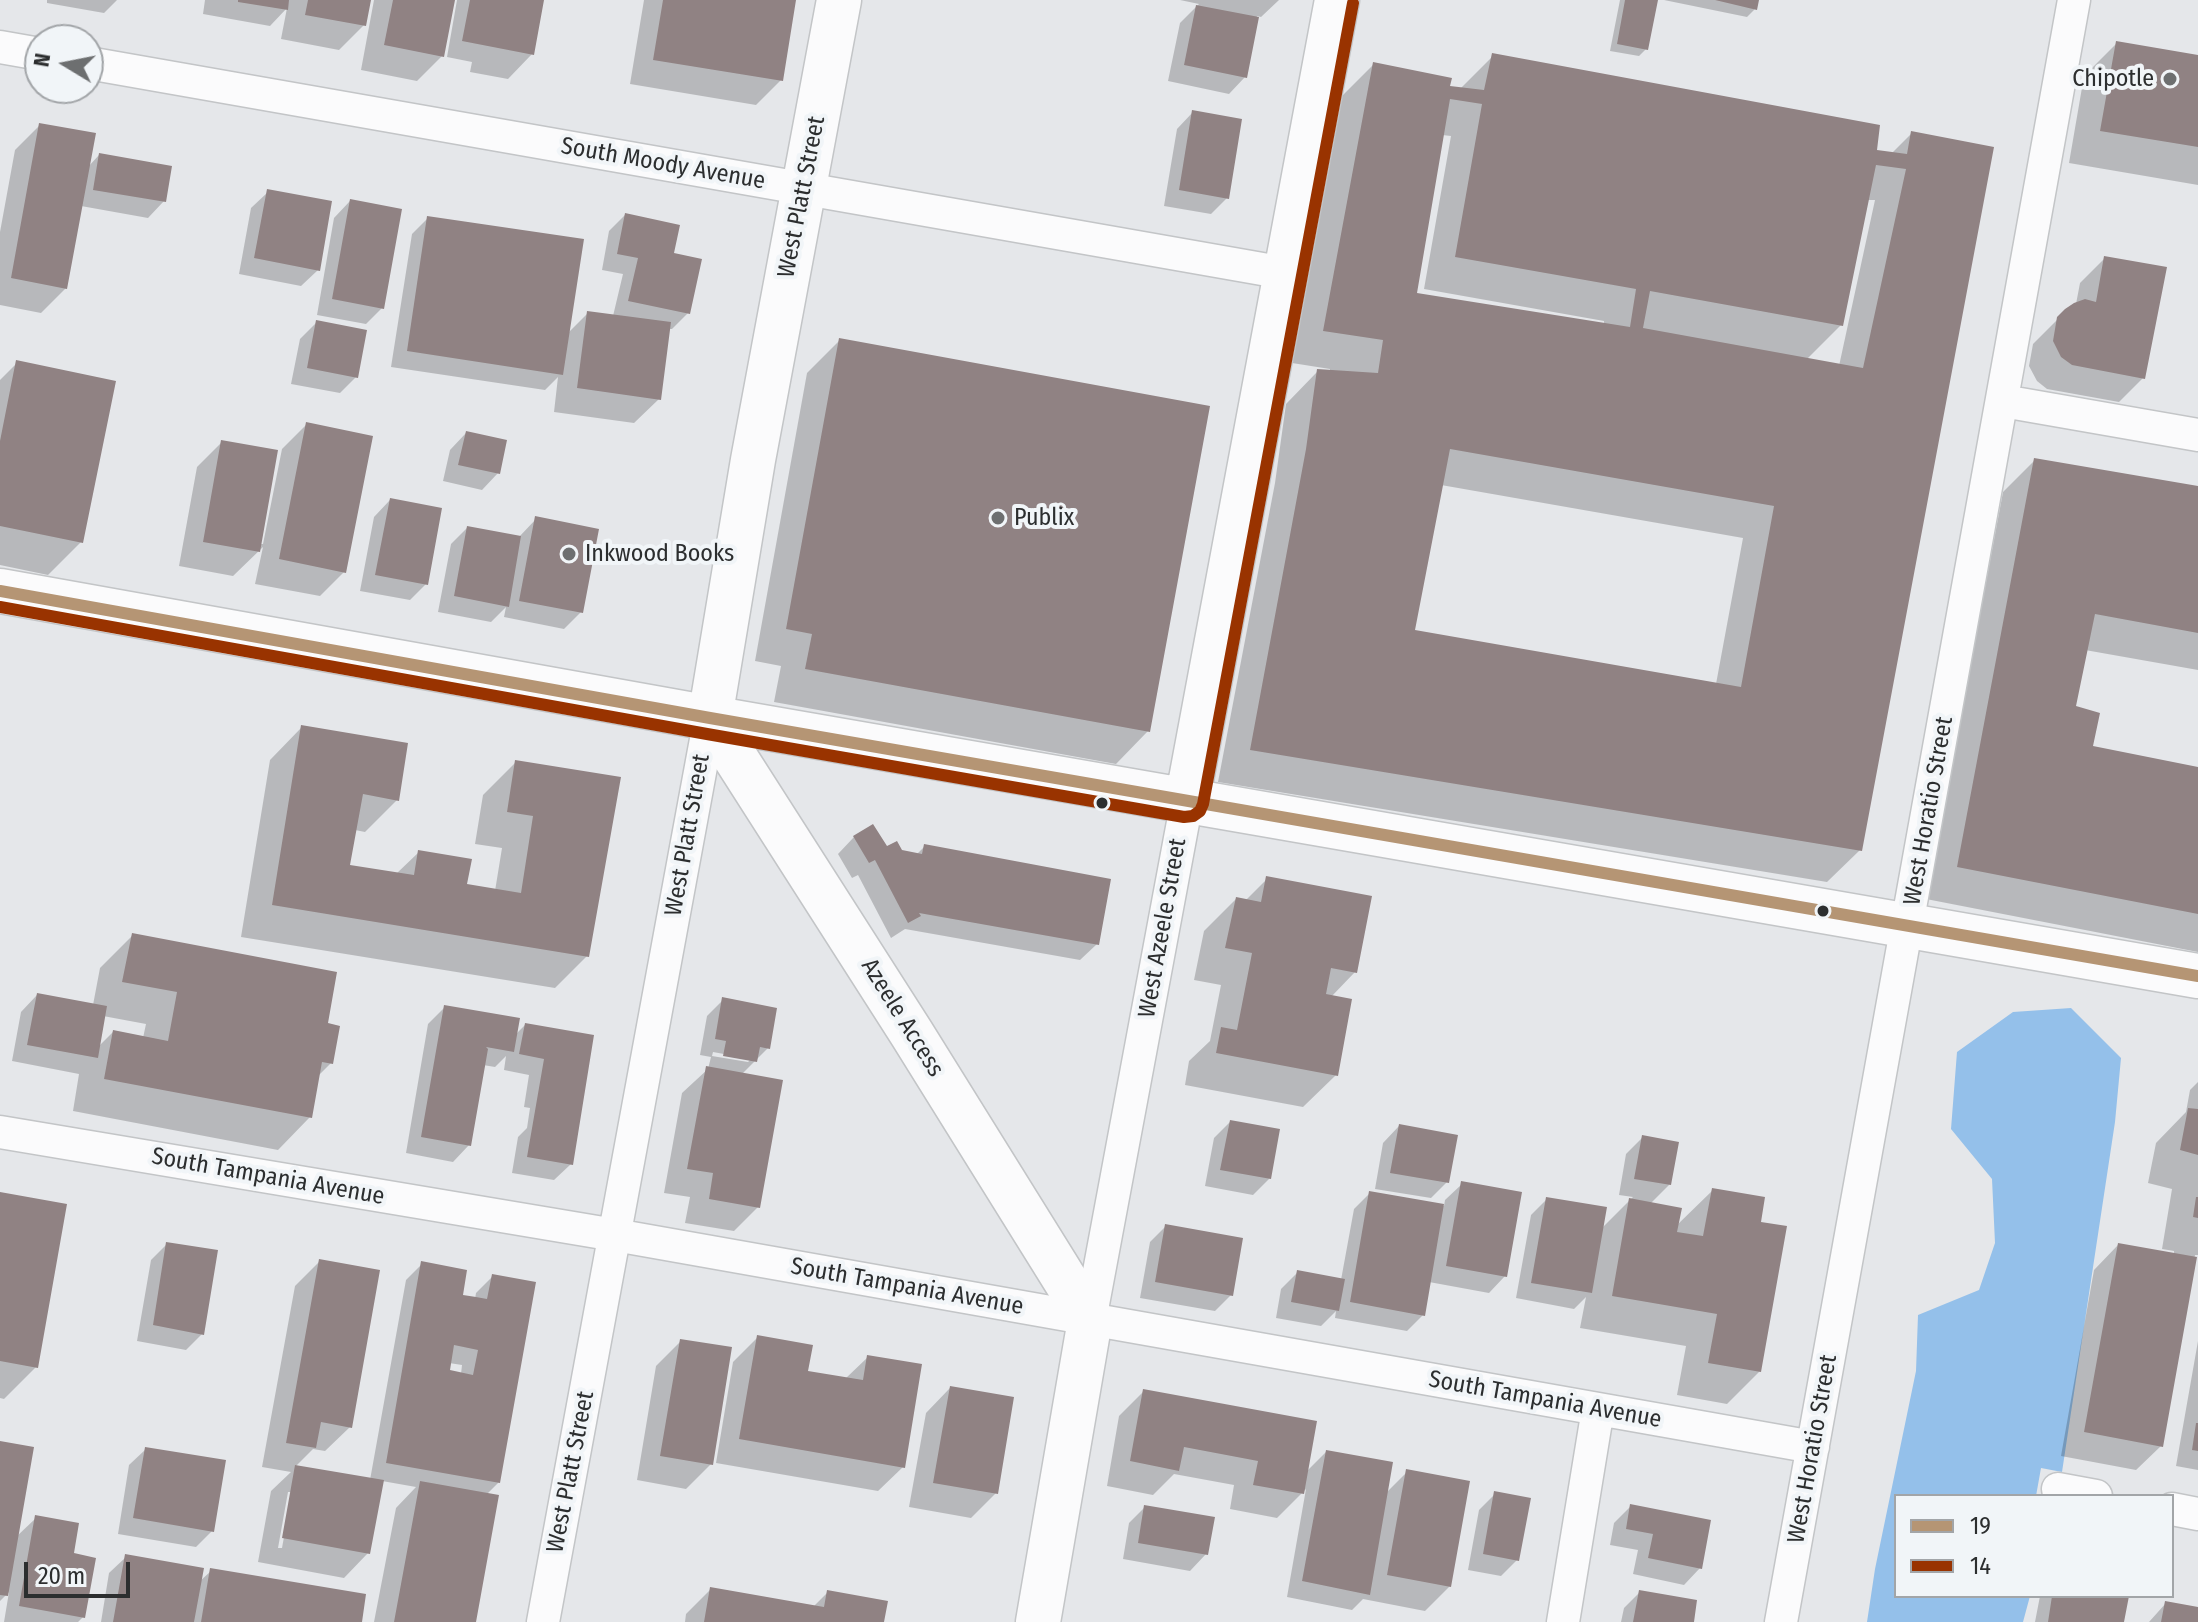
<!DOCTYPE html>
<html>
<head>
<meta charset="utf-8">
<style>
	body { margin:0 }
	#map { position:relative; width:2198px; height:1622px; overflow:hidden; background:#e5e7ea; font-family:"Fira Sans Condensed",sans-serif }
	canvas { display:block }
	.legend { position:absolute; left:1894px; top:1494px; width:280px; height:104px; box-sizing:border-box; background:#f1f5f8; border:2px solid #a2a5a8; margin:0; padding:10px 14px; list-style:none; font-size:24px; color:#2c2e2f }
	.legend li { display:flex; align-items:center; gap:16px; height:40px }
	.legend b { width:40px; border:2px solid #a2a5a8 }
	.north { position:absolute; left:24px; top:24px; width:80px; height:80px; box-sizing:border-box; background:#f1f5f8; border:2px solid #a2a5a8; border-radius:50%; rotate:280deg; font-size:22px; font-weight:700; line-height:32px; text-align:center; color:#2c2e2f }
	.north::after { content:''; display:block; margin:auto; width:28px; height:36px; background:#6d6f70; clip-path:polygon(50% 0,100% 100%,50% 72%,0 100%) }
	.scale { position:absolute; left:24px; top:1562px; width:106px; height:36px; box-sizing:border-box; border:4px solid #2c2e2f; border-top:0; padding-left:10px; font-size:24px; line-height:28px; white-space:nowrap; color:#2c2e2f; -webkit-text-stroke:6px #f1f5f8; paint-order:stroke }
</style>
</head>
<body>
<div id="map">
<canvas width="2198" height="1622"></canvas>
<ul class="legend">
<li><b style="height:10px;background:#b59574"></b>19</li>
<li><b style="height:10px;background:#930"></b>14</li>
</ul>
<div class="north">N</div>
<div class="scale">20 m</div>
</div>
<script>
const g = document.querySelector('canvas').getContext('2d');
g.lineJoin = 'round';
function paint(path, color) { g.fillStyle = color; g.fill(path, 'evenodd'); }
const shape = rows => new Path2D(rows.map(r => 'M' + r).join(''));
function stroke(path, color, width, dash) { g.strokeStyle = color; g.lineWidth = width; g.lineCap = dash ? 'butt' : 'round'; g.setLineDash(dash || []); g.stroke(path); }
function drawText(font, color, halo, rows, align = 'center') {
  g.font = font + ' "Fira Sans Condensed",sans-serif'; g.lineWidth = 8; g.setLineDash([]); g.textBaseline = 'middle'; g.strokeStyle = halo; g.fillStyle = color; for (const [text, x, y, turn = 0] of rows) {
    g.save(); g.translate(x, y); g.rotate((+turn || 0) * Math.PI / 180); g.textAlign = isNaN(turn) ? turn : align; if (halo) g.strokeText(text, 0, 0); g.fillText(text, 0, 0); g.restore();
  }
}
const water = shape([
	[2071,1008,2121,1058,2115,1122,2062,1472,2041,1468,2036,1496,1896,1496,1896,1596,2030,1596,2023,1622,1867,1622,1875,1569,1916,1371,1918,1315,1979,1290,1995,1243,1992,1179,1951,1129,1957,1052,2013,1012]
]);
const shadow = shape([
	[47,0,117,0,104,13,47,3],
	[205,0,369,0,364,25,339,50,281,39,287,8,270,26,203,14],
	[374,0,452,0,442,56,417,81,361,70],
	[457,0,542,0,532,54,508,79,470,72,472,62,447,57],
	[644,0,794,0,781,80,756,105,630,84],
	[1180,0,1279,0,1261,17,1257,16,1245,77,1229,94,1168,81,1180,23,1199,4],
	[1618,0,1656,0,1646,49,1639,56,1610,51,1620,0],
	[1664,0,1757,0,1755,9,1747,17],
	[2117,43,2198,57,2198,185,2069,163,2084,76],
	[1493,56,1875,151,1891,154,1912,133,1860,850,1827,882,1218,782,1275,483,1286,404,1318,371,1330,372,1330,369,1292,363,1341,97,1373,65,1448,87,1460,89],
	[1442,135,1451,136,1424,289,1604,321,1604,325,1415,295],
	[1867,200,1875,200,1839,366,1806,360,1841,325],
	[1441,485,1743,538,1716,684,1413,632],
	[1193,112,1227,198,1211,214,1164,206,1177,129],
	[40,125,88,167,99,155,164,201,148,218,81,206,66,288,41,313,0,305,0,232,15,150],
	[268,192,318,270,301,286,239,274,251,208],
	[350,201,382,308,366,324,317,315,334,218],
	[625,215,672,254,688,313,672,329,668,329,659,399,634,423,554,412,558,377,545,390,391,367,412,234,428,218,567,334,588,313,613,316,623,274,602,270,609,231],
	[2105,258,2143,378,2119,402,2047,389,2037,381,2029,366,2033,344,2058,319,2076,304,2080,283],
	[316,323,356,377,340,393,291,384,300,339],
	[840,340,1148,731,1116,764,774,702,781,666,755,661,807,373],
	[17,363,81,542,48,575,0,565,0,380],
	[307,424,344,572,320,596,255,584,263,547,233,576,179,566,197,467,222,442,259,544,263,544,282,449],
	[466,433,498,473,482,490,443,481,450,450],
	[2035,460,2198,488,2198,670,2085,650,2074,708,2091,748,2198,769,2198,952,1926,899,2003,492],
	[390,500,426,584,410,600,360,591,374,517],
	[536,519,581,612,564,629,504,617,506,607,491,622,438,612,451,544,467,528,519,537],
	[302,727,397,800,365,832,355,830,348,866,396,874,419,852,465,886,495,891,502,848,475,844,483,795,516,762,587,956,555,988,241,937,270,760],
	[854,837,886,849,916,855,925,846,1097,944,1080,960,905,929,891,938,858,875,852,878,838,854],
	[1267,879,1355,972,1331,997,1336,1075,1303,1107,1185,1085,1189,1061,1210,1041,1221,985,1194,980,1204,931,1236,899,1245,901],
	[132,936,326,1025,331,1063,317,1077,310,1117,278,1150,73,1111,79,1074,12,1061,21,1012,37,995,93,1005,100,968],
	[103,1016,146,1024,143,1038,113,1032,97,1048],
	[723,1000,768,1048,741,1075,758,1207,734,1231,685,1223,690,1197,664,1193,682,1093,708,1069,711,1057,700,1055,707,1016],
	[713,1052,751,1059,748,1062,712,1056],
	[445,1007,514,1036,525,1025,591,1037,571,1164,554,1180,512,1173,518,1137,527,1128,530,1108,524,1107,529,1075,504,1070,506,1056,495,1067,483,1065,469,1145,453,1162,406,1153,428,1024],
	[2198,1082,2198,1255,2195,1255,2161,1446,2136,1470,2061,1456,2094,1270,2118,1245,2174,1255,2174,1251,2162,1249,2172,1189,2148,1183,2156,1143,2186,1112,2190,1090],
	[1230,1122,1270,1178,1253,1195,1205,1186,1214,1138],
	[1399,1126,1447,1182,1431,1198,1375,1189,1383,1143],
	[1643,1137,1670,1184,1650,1204,1676,1226,1713,1190,1758,1223,1760,1371,1727,1404,1677,1395,1686,1346,1580,1328,1586,1297,1574,1309,1516,1298,1531,1215,1547,1199,1602,1228,1633,1197,1619,1195,1626,1154],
	[1462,1184,1505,1276,1489,1293,1429,1282,1423,1315,1407,1331,1335,1318,1336,1311,1321,1326,1276,1318,1281,1289,1298,1272,1341,1280,1354,1209,1370,1193,1444,1206,1445,1200],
	[0,1194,36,1367,4,1399,0,1398],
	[1166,1226,1231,1295,1215,1311,1140,1298,1150,1242],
	[167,1244,202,1334,186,1350,137,1341,151,1260],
	[320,1261,350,1427,325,1451,313,1449,295,1467,370,1480,406,1280,422,1264,461,1296,475,1299,476,1293,492,1277,499,1482,486,1495,474,1622,374,1622,396,1508,416,1487,382,1481,368,1553,344,1578,258,1562,271,1491,291,1472,262,1467,295,1286],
	[449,1363,462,1365,461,1374,447,1372],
	[288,1492,292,1492,282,1548,278,1548],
	[758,1337,806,1372,845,1379,868,1357,903,1467,878,1491,716,1463,733,1362],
	[681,1341,711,1464,686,1489,637,1480,656,1366],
	[2198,1341,2198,1470,2176,1466],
	[950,1388,996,1493,971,1518,909,1507,926,1413],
	[1144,1391,1305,1473,1326,1452,1386,1493,1407,1472,1450,1586,1425,1611,1363,1599,1352,1610,1287,1597,1306,1489,1277,1518,1230,1509,1234,1485,1174,1474,1153,1495,1107,1486,1119,1416],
	[0,1443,16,1537,36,1518,72,1555,83,1617,78,1622,4,1622,9,1592,0,1601],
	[146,1449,212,1531,196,1547,118,1534,129,1465],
	[1495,1494,1517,1560,1501,1576,1468,1570,1479,1510],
	[1631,1506,1700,1568,1684,1585,1633,1574,1638,1550,1610,1545,1614,1523],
	[1145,1507,1206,1554,1190,1571,1123,1559,1129,1523],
	[126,1557,199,1582,211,1571,360,1622,101,1622,109,1573],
	[711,1589,813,1607,828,1592,882,1622,685,1622,686,1614],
	[1640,1592,1692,1622,1621,1622,1624,1608],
	[2040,1596,2127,1596,2122,1622,2035,1622],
	[2166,1603,2198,1609,2198,1622,2149,1622]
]);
const building = shape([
	[238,0,289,0,288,10,238,2],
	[308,0,371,0,366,26,305,15],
	[393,0,455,0,444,57,384,45],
	[470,0,544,0,534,55,462,41],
	[663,0,796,0,783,81,653,60],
	[1625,0,1658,0,1648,50,1617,44],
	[1715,0,1759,0,1757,10],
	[1196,5,1259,17,1247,78,1184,65],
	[2116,41,2198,55,2198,147,2100,131],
	[1492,53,1880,125,1877,150,1907,154,1911,131,1994,147,1862,851,1250,750,1306,449,1317,369,1378,373,1383,340,1323,331,1373,62,1452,78,1450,86,1484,90],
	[1450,99,1482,104,1455,257,1636,289,1630,327,1417,293],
	[1876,165,1906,169,1863,368,1643,328,1650,291,1843,326],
	[1450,449,1774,506,1741,687,1415,630],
	[1192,110,1242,119,1229,199,1179,190],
	[39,123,96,133,67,289,11,278],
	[99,153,172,166,166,202,93,190],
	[267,189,332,201,320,271,254,258],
	[350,199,402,209,384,309,332,299],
	[625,213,680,225,674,253,702,259,690,314,628,301,638,258,617,254],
	[427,216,584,239,563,375,407,351],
	[2104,256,2167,267,2145,379,2072,365,2061,357,2053,341,2057,317,2065,309,2074,303,2085,299,2096,302],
	[587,311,671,322,661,400,577,388],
	[316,320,367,330,358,378,307,368],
	[839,338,1210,406,1150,732,805,669,812,634,786,629],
	[16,360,116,381,83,543,0,526,0,441],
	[306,422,373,436,346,573,279,559],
	[466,431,507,440,500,474,458,465],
	[221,440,278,450,260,552,203,542],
	[2034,458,2198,486,2198,633,2095,614,2076,706,2100,713,2093,746,2198,767,2198,914,1957,867],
	[390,498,442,508,428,585,375,575],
	[535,516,599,529,583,613,519,601],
	[467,526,521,536,509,607,454,596],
	[301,725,408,743,399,801,363,794,350,865,414,875,418,850,472,859,467,884,521,893,533,816,507,812,515,760,621,777,589,957,272,905],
	[873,824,887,846,897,841,902,850,922,854,924,844,1111,879,1099,945,919,913,921,916,908,923,875,860,869,863,853,836],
	[1266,876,1372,896,1357,973,1331,968,1326,994,1352,999,1338,1076,1216,1053,1221,1027,1237,1030,1252,953,1225,948,1236,897,1261,902],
	[132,933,337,972,328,1023,340,1026,333,1064,322,1062,312,1118,104,1079,113,1030,168,1041,177,992,122,982],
	[37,993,107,1006,98,1058,27,1045],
	[722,997,777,1008,770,1049,760,1047,757,1062,723,1056,726,1041,715,1039],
	[444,1005,520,1018,514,1052,486,1047,488,1049,471,1146,421,1137],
	[525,1023,594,1035,573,1165,527,1157,544,1059,519,1054],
	[706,1066,783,1080,760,1208,709,1199,713,1173,687,1169],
	[2188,1108,2198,1109,2198,1155,2180,1150],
	[1230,1120,1280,1129,1271,1179,1220,1170],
	[1399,1124,1458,1135,1449,1183,1390,1173],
	[1642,1135,1679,1142,1671,1185,1634,1179],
	[1461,1181,1522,1192,1507,1277,1446,1266],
	[1712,1188,1765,1197,1761,1222,1787,1226,1761,1372,1708,1363,1717,1314,1612,1296,1629,1198,1682,1208,1677,1232,1703,1236],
	[1369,1191,1444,1204,1425,1316,1350,1302],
	[0,1192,67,1204,38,1368,0,1361],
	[1546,1197,1607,1207,1592,1293,1531,1283],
	[2196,1197,2198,1197,2198,1218,2193,1217],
	[1165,1224,1243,1238,1233,1296,1155,1282],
	[166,1242,218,1250,204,1335,153,1325],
	[2118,1243,2197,1257,2163,1447,2084,1432],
	[319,1259,380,1270,352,1428,321,1422,316,1448,286,1443],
	[421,1261,467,1270,463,1295,476,1297,487,1299,492,1274,536,1282,500,1483,386,1463],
	[454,1345,478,1350,473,1375,450,1370],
	[1297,1270,1345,1279,1339,1311,1291,1302],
	[757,1335,813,1345,808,1371,863,1380,867,1355,922,1364,905,1468,739,1439],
	[680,1339,732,1347,713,1465,660,1456],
	[950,1386,1014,1397,998,1494,933,1483],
	[1143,1389,1317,1421,1304,1494,1253,1485,1258,1461,1184,1447,1179,1471,1130,1461],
	[2196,1423,2198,1423,2198,1451,2192,1450],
	[0,1441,34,1447,8,1596,0,1595],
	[145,1447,226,1460,214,1532,133,1518],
	[1326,1450,1393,1462,1370,1595,1302,1581],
	[295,1465,384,1480,370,1554,282,1538],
	[1406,1469,1470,1481,1451,1587,1387,1575],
	[420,1481,499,1495,476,1622,394,1622],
	[1494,1491,1531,1498,1519,1561,1483,1554],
	[1630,1504,1711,1520,1702,1569,1648,1558,1653,1534,1626,1529],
	[1144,1505,1215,1517,1208,1555,1138,1543],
	[35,1515,79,1523,74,1553,96,1558,85,1618,19,1606],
	[125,1554,204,1568,194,1622,113,1622],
	[210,1568,366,1594,362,1622,201,1622],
	[710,1587,824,1607,827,1590,888,1601,884,1622,704,1622],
	[1639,1590,1697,1600,1694,1622,1633,1622],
	[2052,1596,2129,1596,2124,1622,2048,1622],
	[2165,1601,2198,1607,2198,1622,2161,1622]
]);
const street = shape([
	[0,47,40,54],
	[88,63,1285,273],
	[2003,401,2198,435],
	[0,1132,615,1235,1813,1447],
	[1090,1320,1187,801],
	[2058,1489,2096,1496],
	[2172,1509,2198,1514],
	[543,1622,710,718],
	[1563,1622,1598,1409],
	[1781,1622,2074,0]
]);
const secondary = shape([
	[0,591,710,718,2198,976],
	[710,718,912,1034,1090,1320,1038,1622],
	[710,718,753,460,839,0],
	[1187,801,1337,0]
]);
const bus1 = shape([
	[0,591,710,718,2198,976]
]);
const bus2 = shape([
	[0,607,707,734,1184,817,1193,816,1200,811,1203,804,1353,3]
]);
const markers = [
	[2170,79,8,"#6d6f70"],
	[998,518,8,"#6d6f70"],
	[569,554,8,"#6d6f70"],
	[1102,803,7,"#2c2e2f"],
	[1823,911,7,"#2c2e2f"]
];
const poiNames = [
	["Chipotle",2154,79,"right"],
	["Publix",1014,518],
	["Inkwood Books",585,554]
];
const streetNames = [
	["South Moody Avenue",663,164,10],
	["West Platt Street",802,197,-79],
	["West Horatio Street",1929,811,-80],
	["West Platt Street",688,835,-80],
	["West Azeele Street",1163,928,-80],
	["Azeele Access",902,1018,58],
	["South Tampania Avenue",268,1177,10],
	["South Tampania Avenue",907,1287,10],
	["South Tampania Avenue",1545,1400,10],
	["West Horatio Street",1813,1449,-80],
	["West Platt Street",571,1472,-79]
];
paint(water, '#94c0ea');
paint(shadow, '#0003');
paint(building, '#908283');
stroke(street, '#c3c5c7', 35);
stroke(secondary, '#c3c5c7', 47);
stroke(street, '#fbfbfc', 32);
stroke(secondary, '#fbfbfc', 44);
stroke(bus1, '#b59574', 12);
stroke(bus2, '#930', 12);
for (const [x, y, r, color] of markers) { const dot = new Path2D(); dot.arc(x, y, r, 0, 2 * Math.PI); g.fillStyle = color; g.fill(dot); stroke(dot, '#f1f5f8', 3); }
drawText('24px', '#2c2e2f', '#f1f5f8', poiNames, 'left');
drawText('24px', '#2c2e2f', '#f1f5f8', streetNames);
</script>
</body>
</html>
